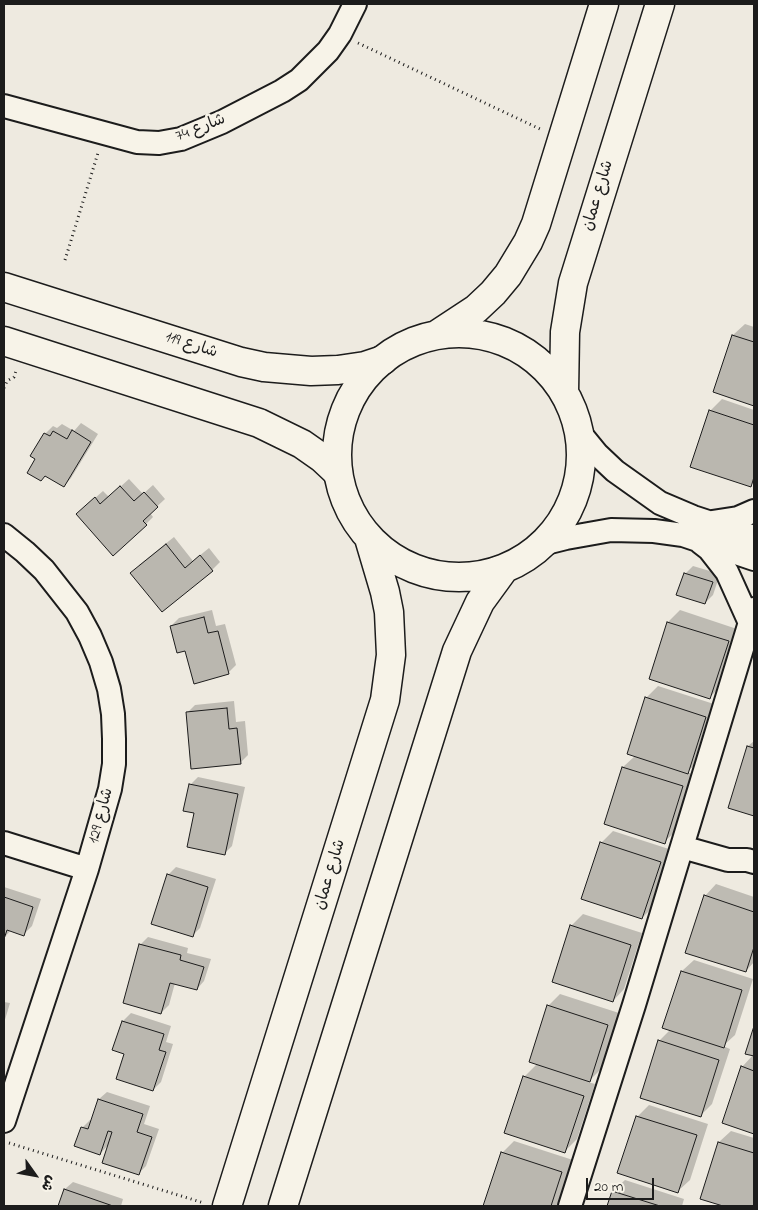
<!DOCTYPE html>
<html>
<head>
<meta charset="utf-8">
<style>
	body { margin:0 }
	#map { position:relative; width:758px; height:1210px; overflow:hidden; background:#eeeae0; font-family:"Indie Flower","Playpen Sans Arabic",sans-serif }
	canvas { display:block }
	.frame { position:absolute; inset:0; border:5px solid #1c1c1c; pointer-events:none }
	.north { position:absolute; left:10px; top:1150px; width:50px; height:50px; -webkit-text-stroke:4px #f7f3e8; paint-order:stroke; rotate:122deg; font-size:14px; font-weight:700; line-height:20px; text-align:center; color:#1c1c1c }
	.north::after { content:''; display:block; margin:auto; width:18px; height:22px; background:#1c1c1c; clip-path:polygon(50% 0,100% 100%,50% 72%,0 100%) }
	.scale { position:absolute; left:586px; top:1178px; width:68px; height:22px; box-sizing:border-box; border:2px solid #1c1c1c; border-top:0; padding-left:6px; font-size:15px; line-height:18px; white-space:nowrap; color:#1c1c1c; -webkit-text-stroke:4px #f7f3e8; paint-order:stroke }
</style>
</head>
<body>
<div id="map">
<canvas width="758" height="1210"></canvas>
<div class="frame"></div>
<div class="north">ش</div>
<div class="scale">20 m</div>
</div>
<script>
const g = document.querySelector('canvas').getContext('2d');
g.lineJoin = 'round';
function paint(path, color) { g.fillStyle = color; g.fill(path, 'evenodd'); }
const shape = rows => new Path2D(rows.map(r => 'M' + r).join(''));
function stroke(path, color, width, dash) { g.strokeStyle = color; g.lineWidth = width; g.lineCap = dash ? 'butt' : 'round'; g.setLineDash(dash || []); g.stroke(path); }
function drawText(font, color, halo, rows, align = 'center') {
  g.font = font + ' "Indie Flower","Playpen Sans Arabic",sans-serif'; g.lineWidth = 5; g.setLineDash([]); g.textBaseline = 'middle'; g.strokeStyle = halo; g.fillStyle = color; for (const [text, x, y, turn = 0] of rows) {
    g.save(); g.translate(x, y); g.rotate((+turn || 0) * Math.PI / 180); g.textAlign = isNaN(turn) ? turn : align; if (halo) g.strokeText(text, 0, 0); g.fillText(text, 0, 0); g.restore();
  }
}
const shadow = shape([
	[745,324,754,327,754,404,714,391,733,335],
	[722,399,754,410,754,482,750,486,710,411],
	[81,423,98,434,71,478,64,486,46,475,41,480,37,459,45,434,53,426,57,428,62,424,74,431],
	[129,479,143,494,153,485,165,499,150,513,153,517,146,524,86,506,103,491,109,497],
	[174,537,193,561,209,548,220,562,212,570,139,565],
	[693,566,720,574,713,595,705,603,685,574],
	[212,610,216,626,225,624,236,665,228,673,186,649,171,626,179,618],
	[680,610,740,630,721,686,710,697,650,678,668,622],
	[658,686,717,705,699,761,687,772,694,775,676,831,664,842,623,767,635,756,646,698],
	[234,701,236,722,245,721,248,755,240,763,187,713,195,705],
	[754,741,754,814,730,807,748,746],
	[198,777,245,787,232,846,224,854,195,812,190,785],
	[613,831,672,850,654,906,642,918,601,843],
	[176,867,216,879,200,928,192,936,168,875],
	[716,884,754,897,754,962,746,971,705,896],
	[4,887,41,899,32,926,24,934,11,930,4,938],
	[583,914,642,933,624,989,613,1001,571,926],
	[148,937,188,948,187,953,211,959,204,981,197,989,175,983,169,1005,161,1013,140,945],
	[694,960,753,979,735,1035,723,1046,730,1049,712,1104,700,1116,659,1041,671,1029,682,971],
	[560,994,619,1013,601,1069,588,1082,595,1084,577,1139,565,1151,524,1077,537,1064,548,1006],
	[4,1002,10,1003,4,1023],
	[131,1013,171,1026,166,1042,173,1044,161,1082,153,1090,126,1053,114,1050,123,1021],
	[754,1030,754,1132,724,1123,742,1067,753,1055,747,1053],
	[107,1092,150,1106,144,1124,159,1129,146,1166,138,1174,109,1144,100,1154,82,1128,90,1120,92,1121,99,1099],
	[649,1105,708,1124,690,1180,678,1191,637,1117],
	[731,1131,754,1138,754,1206,727,1206,701,1198,719,1142],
	[514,1141,573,1160,558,1206,485,1206,502,1153],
	[625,1180,684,1199,682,1206,608,1206,613,1191],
	[73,1182,123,1199,121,1206,59,1206,65,1189]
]);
const building = shape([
	[732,335,754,342,754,406,713,392,732,335],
	[709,410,754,425,754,477,751,487,690,467,709,410],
	[72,430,91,442,64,487,45,476,41,481,27,473,35,459,30,456,44,433,50,436,53,431,67,439,72,430],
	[120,486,134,501,144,492,158,507,143,521,147,525,113,556,76,514,95,497,100,504,120,486],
	[166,544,185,568,200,555,213,571,162,612,130,573,166,544],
	[684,573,713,582,705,604,676,595,684,573],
	[204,617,208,633,218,631,229,674,194,684,185,651,177,653,170,626,204,617],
	[667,622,729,641,710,699,649,679,667,622],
	[645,697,706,717,688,774,627,754,645,697],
	[227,708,229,729,237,728,241,764,191,769,186,712,227,708],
	[747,746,754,748,754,816,728,808,747,746],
	[622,767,683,786,665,844,604,824,622,767],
	[189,784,238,794,225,855,187,847,194,813,183,811,189,784],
	[600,842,661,862,642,919,581,899,600,842],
	[167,874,208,887,193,937,151,924,167,874],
	[704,895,754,912,754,947,746,972,685,953,704,895],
	[4,897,33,907,24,936,7,930,4,939,4,897],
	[570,925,631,945,613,1002,552,982,570,925],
	[139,944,181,955,180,960,204,967,197,990,170,983,161,1014,123,1003,139,944],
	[681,971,742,990,724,1048,662,1028,681,971],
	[547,1005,608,1025,590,1082,529,1062,547,1005],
	[122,1021,164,1034,159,1050,166,1052,153,1091,116,1079,124,1054,112,1050,122,1021],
	[754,1026,754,1056,745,1054,754,1026],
	[658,1040,719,1060,701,1117,640,1098,658,1040],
	[741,1066,754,1071,754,1134,722,1123,741,1066],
	[523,1076,584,1096,565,1153,504,1133,523,1076],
	[98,1099,143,1114,137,1132,152,1137,139,1175,102,1163,112,1132,108,1131,100,1155,74,1146,81,1127,88,1129,98,1099],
	[636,1116,697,1135,678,1193,617,1173,636,1116],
	[718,1142,754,1153,754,1206,723,1206,700,1199,718,1142],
	[501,1152,562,1172,551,1206,483,1206,501,1152],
	[64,1189,113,1206,58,1206,64,1189],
	[612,1191,660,1206,607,1206,612,1191]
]);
const path = shape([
	[358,43,540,129],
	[65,260,98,153],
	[4,388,7,381,14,377,16,371],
	[9,1143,204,1203]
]);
const street = shape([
	[4,106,137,142,159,143,181,139,222,122,282,91,299,80,328,51,340,34,355,4],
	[579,432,597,454,615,471,660,503,693,517,754,537],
	[712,522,738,518,754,511],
	[4,535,25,552,44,570,77,612,90,636,101,662,109,689,113,714,114,739,114,764,110,789,87,869,4,1121],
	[700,542,709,549,727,572,750,623],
	[542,544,566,538,611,530,654,531,683,535,754,559],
	[4,843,87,869],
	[682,847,728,860,747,860,754,862],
	[570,1206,634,1005,754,609]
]);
const secondary = shape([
	[4,287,241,362,264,367,311,371,338,370,365,366,383,360],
	[4,341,259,423,302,444,322,458,338,473]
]);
const primary = shape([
	'337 455a122 122 0 1 1 244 0a122 122 0 1 1-244 0Z',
	[438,334,476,309,493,293,508,275,528,242,536,224,604,4],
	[564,393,565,332,573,283,660,4],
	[227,1206,385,700,391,655,389,612,385,592,369,538],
	[283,1206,457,651,480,602,504,569]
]);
const streetNames = [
	["شارع 74",201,129,-21],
	["شارع عمان",599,196,-73],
	["شارع 119",191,346,18],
	["شارع 129",102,816,-75],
	["شارع عمان",331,875,-73]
];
paint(shadow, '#0003');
paint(building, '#bab7af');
stroke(building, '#1c1c1c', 1);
stroke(street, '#1c1c1c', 26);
stroke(secondary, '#1c1c1c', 31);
stroke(primary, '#1c1c1c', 31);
stroke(path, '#1c1c1c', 3, [1, 4]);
stroke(street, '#f7f3e8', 22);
stroke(secondary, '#f7f3e8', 28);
stroke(primary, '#f7f3e8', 28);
drawText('16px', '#1c1c1c', '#f7f3e8', streetNames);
</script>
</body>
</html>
